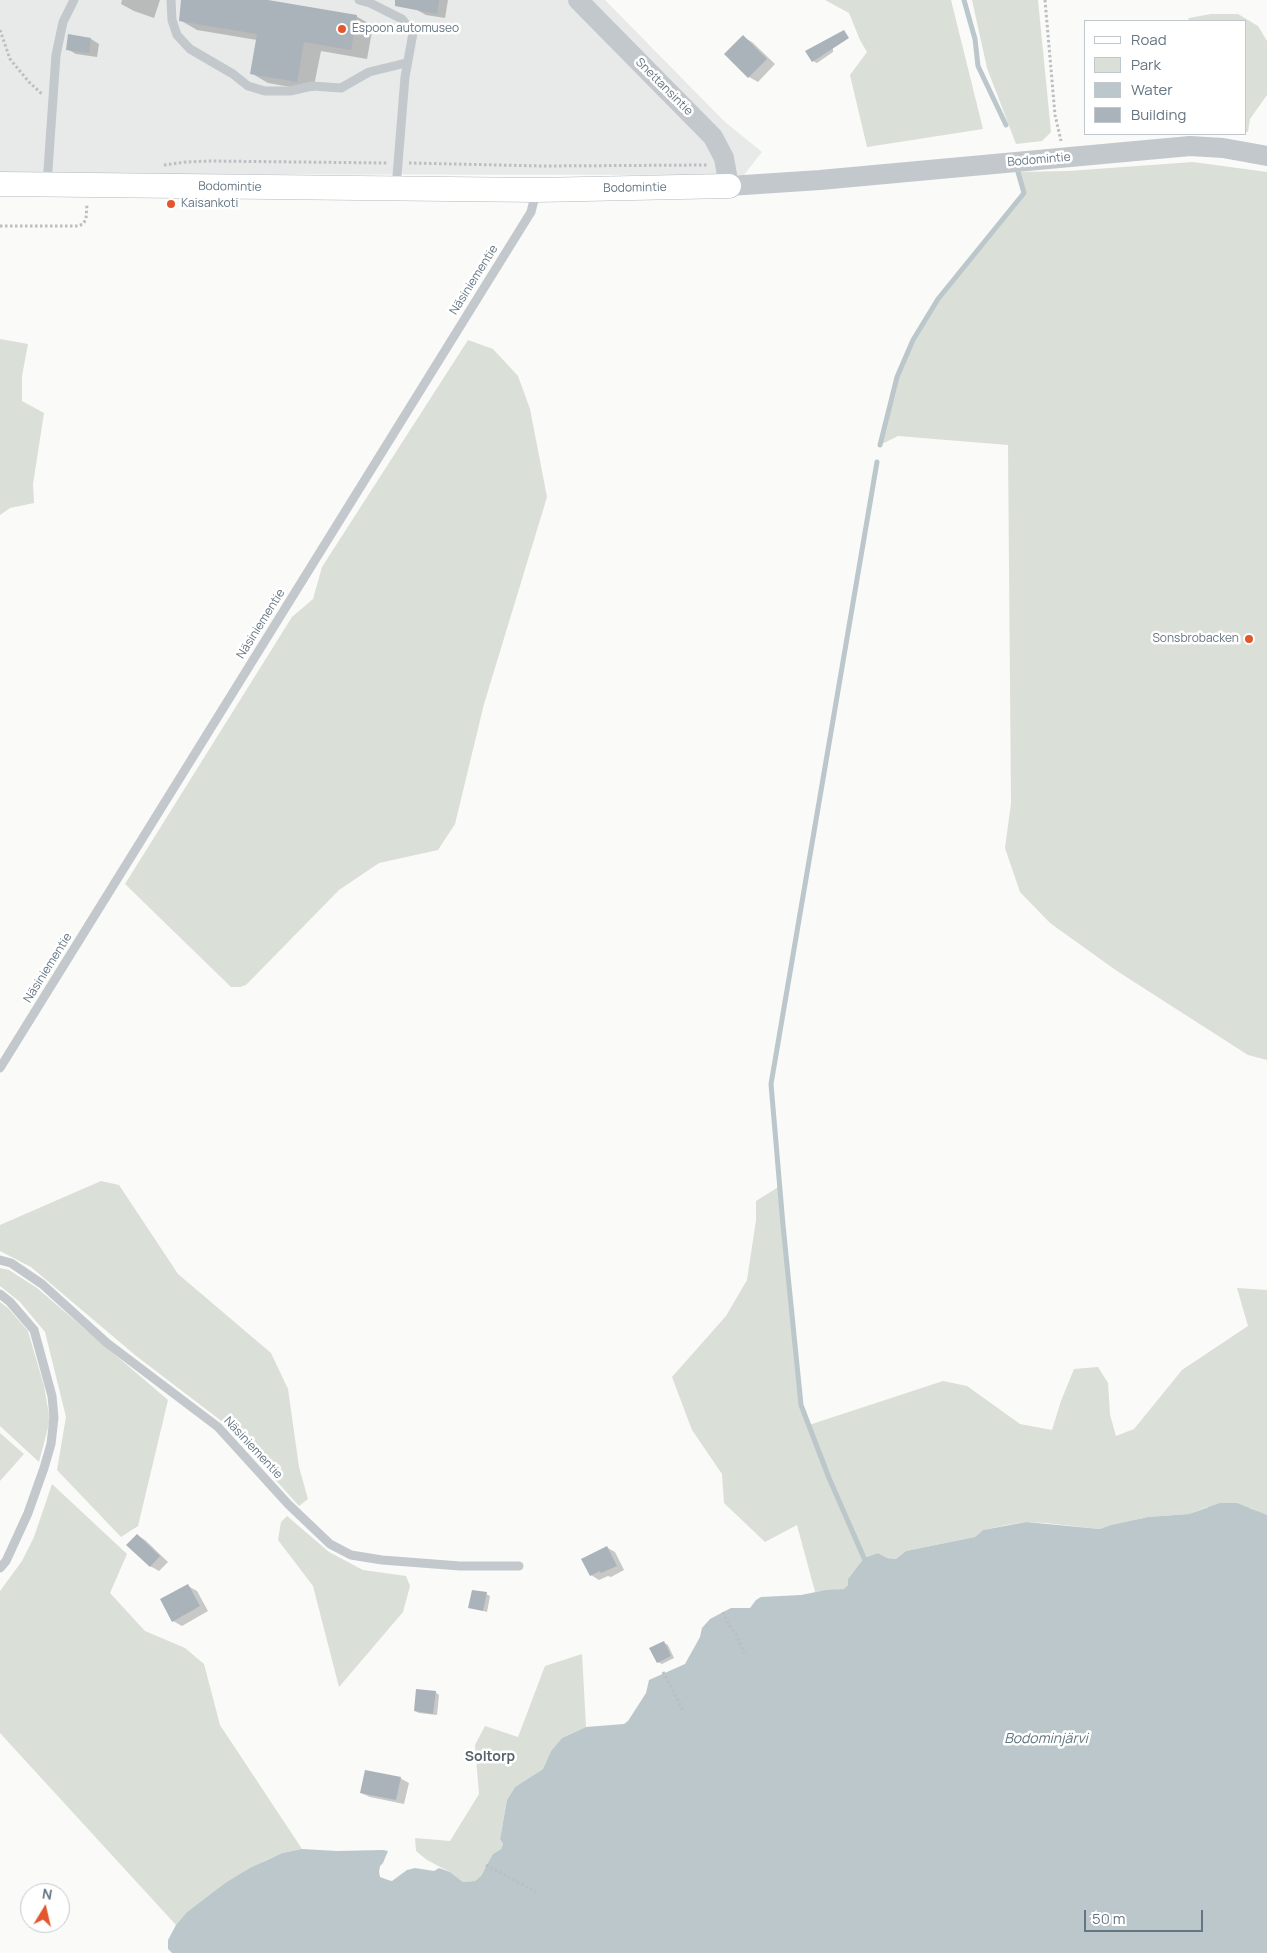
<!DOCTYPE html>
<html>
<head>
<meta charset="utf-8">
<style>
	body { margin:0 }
	#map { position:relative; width:1267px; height:1953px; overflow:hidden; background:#fafaf8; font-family:Manrope,sans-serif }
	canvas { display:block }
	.legend { position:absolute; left:1084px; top:20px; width:162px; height:115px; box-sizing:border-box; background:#fff; border:1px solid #c1c8cd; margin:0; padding:6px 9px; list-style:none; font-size:15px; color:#657683 }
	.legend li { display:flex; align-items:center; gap:10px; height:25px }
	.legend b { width:25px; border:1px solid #c1c8cd }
	.north { position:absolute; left:20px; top:1883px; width:50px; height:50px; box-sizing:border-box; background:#fff; border:1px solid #c1c8cd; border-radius:50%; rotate:9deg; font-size:14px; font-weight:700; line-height:20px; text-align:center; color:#657683 }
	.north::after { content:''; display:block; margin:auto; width:18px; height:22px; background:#e4572e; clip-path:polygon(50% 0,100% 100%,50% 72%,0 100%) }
	.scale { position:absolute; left:1084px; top:1910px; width:119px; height:22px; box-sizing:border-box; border:2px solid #657683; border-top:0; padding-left:6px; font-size:15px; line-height:18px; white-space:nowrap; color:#657683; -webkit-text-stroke:4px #fff; paint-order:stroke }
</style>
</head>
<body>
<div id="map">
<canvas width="1267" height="1953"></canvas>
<ul class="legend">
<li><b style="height:6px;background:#fff"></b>Road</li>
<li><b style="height:14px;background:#dadfd7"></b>Park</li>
<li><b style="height:14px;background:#bbc7cb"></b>Water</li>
<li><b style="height:14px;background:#aab3b9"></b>Building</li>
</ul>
<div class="north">N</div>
<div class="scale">50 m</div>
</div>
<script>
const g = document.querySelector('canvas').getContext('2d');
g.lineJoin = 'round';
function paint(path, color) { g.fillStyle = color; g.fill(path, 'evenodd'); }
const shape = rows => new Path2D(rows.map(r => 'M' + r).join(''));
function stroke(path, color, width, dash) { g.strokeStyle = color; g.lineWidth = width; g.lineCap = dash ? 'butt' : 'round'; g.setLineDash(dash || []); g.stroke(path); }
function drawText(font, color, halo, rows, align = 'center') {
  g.font = font + ' Manrope,sans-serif'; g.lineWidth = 5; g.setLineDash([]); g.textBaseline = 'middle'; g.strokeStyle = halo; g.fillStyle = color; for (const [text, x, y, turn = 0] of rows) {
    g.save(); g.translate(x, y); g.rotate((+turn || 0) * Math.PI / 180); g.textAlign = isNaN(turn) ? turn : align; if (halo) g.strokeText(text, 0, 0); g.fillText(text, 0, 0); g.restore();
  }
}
const built = shape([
	[0,0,605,0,724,121,762,152,744,175,0,174]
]);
const green = shape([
	[825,0,951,0,983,129,867,147,850,75,867,52,860,40,849,13],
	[972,0,1038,0,1051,132,1042,141,1016,144,987,68],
	[1211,14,1238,14,1258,26,1267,41,1267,95,1250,119,1248,132,1246,132,1246,21,1188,21,1189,18],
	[1193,162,1267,172,1267,1060,1248,1055,1117,971,1050,923,1020,892,1005,848,1011,803,1008,445,898,436,880,445,897,377,913,340,938,299,1023,193,1018,172,1068,171],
	[0,339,28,344,22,376,22,401,44,413,33,484,34,503,10,508,0,515],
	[468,340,493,349,518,376,530,409,547,497,484,704,455,824,438,850,379,863,339,890,246,985,240,987,231,987,125,884,292,617,313,599,322,567],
	[101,1181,119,1185,178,1274,271,1353,288,1389,299,1467,308,1499,299,1506,224,1423,135,1355,31,1267,0,1251,0,1225],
	[780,1186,801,1405,809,1425,943,1381,967,1386,1020,1424,1052,1430,1061,1401,1074,1369,1098,1367,1108,1383,1110,1415,1116,1436,1134,1429,1182,1370,1248,1326,1237,1288,1267,1290,1267,1515,1261,1514,1251,1508,1207,1507,1189,1514,1148,1517,1111,1525,1100,1529,1045,1523,1025,1522,1007,1525,983,1530,975,1537,906,1551,896,1559,887,1558,878,1553,864,1558,848,1579,848,1585,845,1589,815,1592,797,1525,765,1542,724,1503,722,1474,692,1430,672,1377,726,1316,747,1280,756,1220,756,1201],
	[0,1268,9,1270,37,1288,168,1400,138,1526,121,1537,57,1470,66,1417,45,1332,20,1302,0,1286],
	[0,1302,8,1308,28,1331,44,1386,50,1420,39,1462,0,1426],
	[0,1433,24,1454,0,1481],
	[52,1484,127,1554,110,1593,145,1631,185,1648,204,1664,220,1725,302,1849,282,1853,266,1860,225,1883,187,1912,176,1925,0,1733,0,1591,22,1561,34,1537],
	[287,1516,329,1552,363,1570,406,1576,410,1586,403,1612,339,1687,313,1586,278,1540,281,1522],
	[582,1654,586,1727,562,1738,551,1751,543,1769,515,1787,507,1800,500,1839,503,1844,501,1849,493,1854,490,1859,481,1876,475,1881,463,1882,450,1872,427,1860,416,1851,415,1838,450,1841,479,1794,475,1745,485,1726,518,1737,545,1666]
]);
const water = shape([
	[1220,1503,1237,1503,1267,1515,1267,1953,172,1953,168,1949,168,1940,176,1925,187,1912,225,1883,250,1868,282,1853,302,1849,337,1851,383,1850,388,1851,383,1863,380,1866,379,1872,380,1877,388,1880,392,1881,407,1870,415,1868,434,1871,439,1868,450,1872,463,1882,475,1881,481,1876,490,1859,493,1854,501,1849,503,1844,500,1839,507,1800,515,1787,543,1769,551,1751,562,1738,586,1727,624,1724,628,1721,646,1693,649,1680,685,1664,700,1637,702,1628,710,1619,731,1608,750,1608,756,1600,761,1597,801,1595,826,1590,844,1589,848,1585,848,1579,864,1558,878,1553,887,1558,896,1559,906,1551,975,1537,983,1530,1026,1522,1100,1529,1111,1525,1148,1517,1189,1514]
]);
const shadow = shape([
	[122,0,160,0,154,18,134,11,121,4],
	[183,0,260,0,356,16,373,26,367,59,321,51,313,91,268,83,251,73,257,40,197,30,180,20],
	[419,0,448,0,445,18,426,15,417,10],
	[743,37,752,42,775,64,758,82,749,77,726,54],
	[91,39,99,44,97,57,76,54,67,49],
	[833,41,833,52,817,63,813,61],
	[137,1535,145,1540,168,1562,159,1571,150,1566],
	[606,1547,615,1552,624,1570,611,1577,608,1576,599,1580,591,1575],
	[188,1586,197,1591,208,1611,182,1626,173,1621],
	[486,1594,490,1596,487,1612,470,1607],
	[664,1643,668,1645,674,1658,662,1664,658,1662],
	[435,1692,439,1695,437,1715,419,1713,415,1711],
	[400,1778,409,1783,404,1804,370,1797,361,1793]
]);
const stream = shape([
	[964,0,975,39,978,66,1006,125],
	[880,445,897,377,913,340,938,299,1024,193,1018,172],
	[864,1558,829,1478,801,1405,783,1225,771,1084,877,462]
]);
const building = shape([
	[181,0,268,0,357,15,351,50,304,42,297,82,250,74,257,34,179,21],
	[395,0,439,0,437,14,395,6],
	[844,30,849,38,812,62,805,51],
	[68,34,91,38,89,53,66,50],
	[743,35,767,59,748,78,724,54],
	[137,1534,160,1556,150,1567,126,1545],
	[607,1546,617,1566,601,1573,600,1571,590,1576,581,1559],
	[188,1584,200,1606,172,1622,160,1599],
	[472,1590,487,1592,483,1611,468,1608],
	[664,1641,671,1656,657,1663,649,1648],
	[416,1689,436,1691,433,1714,414,1711],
	[365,1770,401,1777,396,1800,360,1793]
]);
const path = shape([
	[1045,0,1055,115,1061,141],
	[0,30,10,59,29,82,42,94],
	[409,163,543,166,707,165],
	[164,165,186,162,210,161,387,163],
	[0,226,78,226,83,224,86,219,87,204],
	[723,1612,728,1624,736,1634,744,1653],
	[663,1672,684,1712],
	[486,1865,536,1892]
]);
const service = shape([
	[171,0,172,20,177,35,190,49,233,74,248,86,265,91,290,91,312,86,341,88,369,72,406,63],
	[359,0,370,3,402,19,413,33,405,77,396,188],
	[47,184,56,55,63,22,74,0],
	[0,1068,531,212,536,192],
	[0,1260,11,1263,42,1284,107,1343,218,1427,288,1504,330,1544,351,1555,382,1560,460,1566,519,1566],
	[0,1294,10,1302,34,1330,52,1396,54,1418,51,1444,44,1468,28,1513,6,1561,0,1568]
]);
const tertiary = shape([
	[578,0,713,137,724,158,729,186,820,180,1190,146,1223,148,1267,156]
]);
const secondary = shape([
	[0,184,537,190,729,186]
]);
const markers = [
	[342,29,5,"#e4572e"],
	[171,204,5,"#e4572e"],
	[1249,639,5,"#e4572e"]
];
const poiNames = [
	["Espoon automuseo",352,29],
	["Kaisankoti",181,204],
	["Sonsbrobacken",1239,639,"right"]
];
const streetNames = [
	["Snettansintie",664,87,45],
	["Bodomintie",1039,160,-5],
	["Bodomintie",230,187,1],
	["Bodomintie",635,188,-1],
	["Näsiniementie",474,280,-58],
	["Näsiniementie",261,624,-58],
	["Näsiniementie",48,968,-58],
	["Näsiniementie",253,1448,47]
];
const waterNames = [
	["Bodominjärvi",1046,1739]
];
const neighbourhoodNames = [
	["Soltorp",490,1757]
];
paint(built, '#e8e9e9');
paint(green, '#dadfd7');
paint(water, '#bbc7cb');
paint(shadow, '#0003');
stroke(stream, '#bbc7cb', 5);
paint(building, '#aab3b9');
stroke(secondary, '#b3babf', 25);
stroke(path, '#bbbfc2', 3, [2.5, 2.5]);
stroke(service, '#c3c8cc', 9);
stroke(tertiary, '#c3c8cc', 20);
stroke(secondary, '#fff', 24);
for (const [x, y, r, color] of markers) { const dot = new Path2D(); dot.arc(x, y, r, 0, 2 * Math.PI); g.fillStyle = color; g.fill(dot); stroke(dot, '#fff', 2); }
drawText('12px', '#657683', '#fff', poiNames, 'left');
drawText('12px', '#657683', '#fff', streetNames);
drawText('italic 14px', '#60757c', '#fff', waterNames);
drawText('bold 14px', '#57646e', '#fff', neighbourhoodNames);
</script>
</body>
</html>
